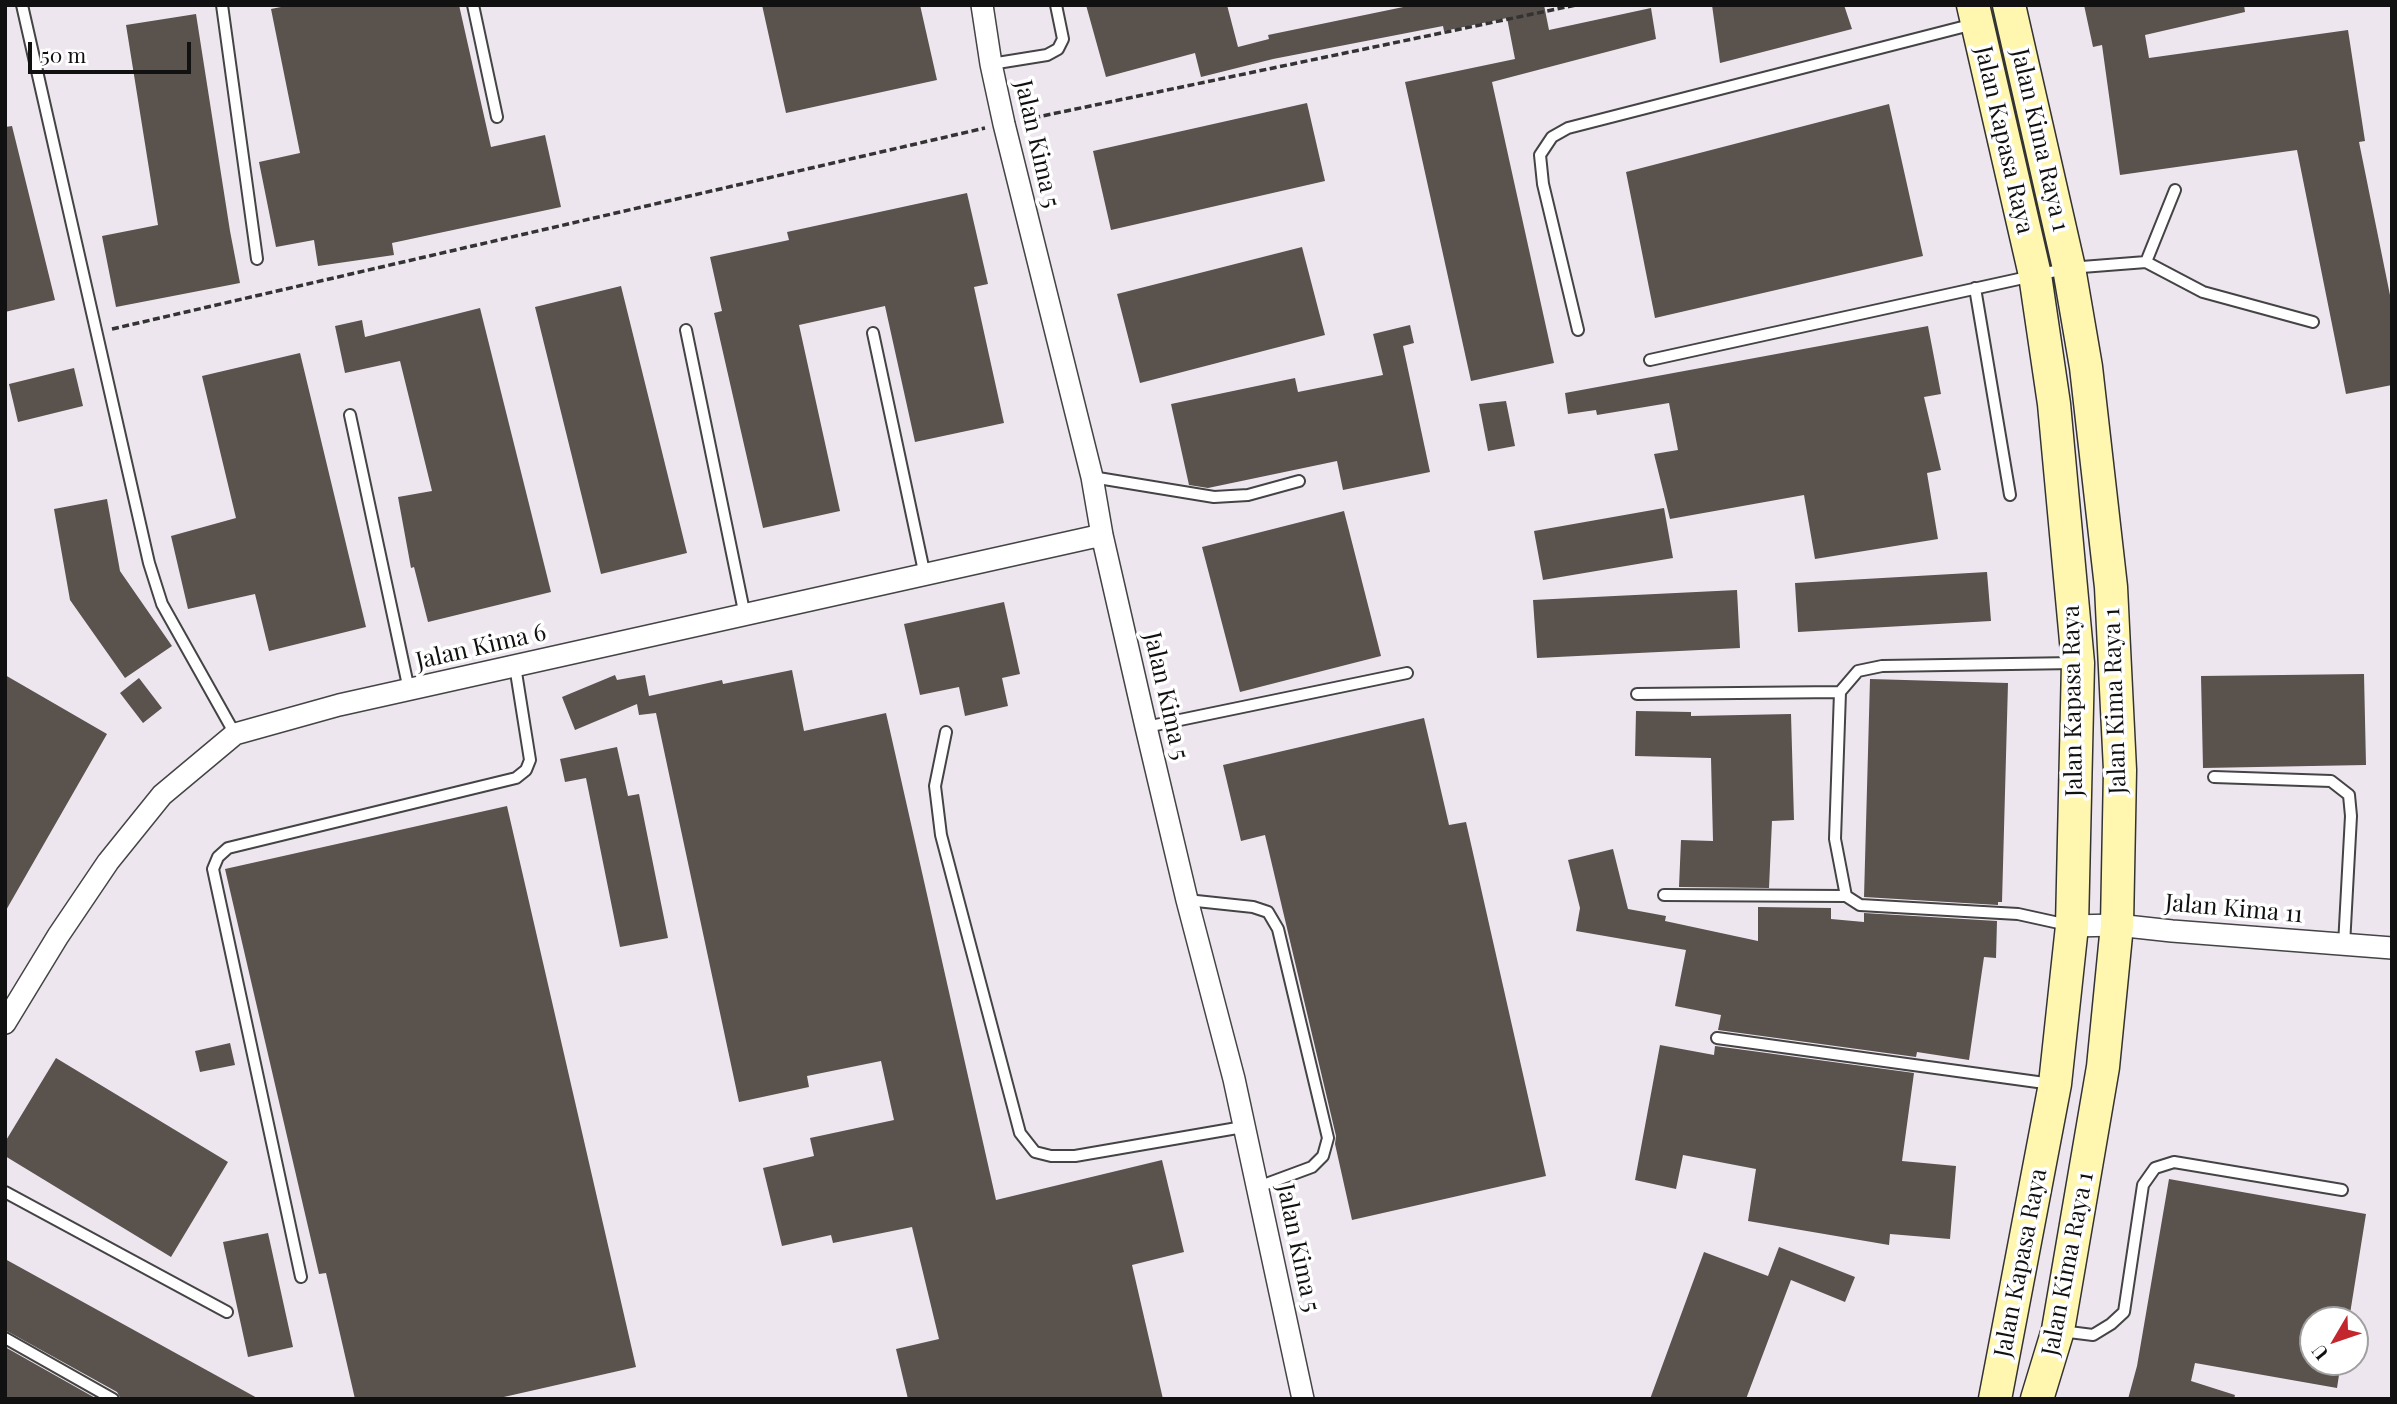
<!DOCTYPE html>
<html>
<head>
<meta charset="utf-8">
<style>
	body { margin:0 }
	#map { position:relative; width:2397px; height:1404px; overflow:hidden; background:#fffdf5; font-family:"Playfair Display",serif }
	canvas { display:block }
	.frame { position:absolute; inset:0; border:7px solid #111; pointer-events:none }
	.north { position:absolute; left:2299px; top:1306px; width:70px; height:70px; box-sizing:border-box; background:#fff; border:2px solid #a0a0a0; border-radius:50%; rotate:231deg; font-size:19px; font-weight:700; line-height:28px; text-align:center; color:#111 }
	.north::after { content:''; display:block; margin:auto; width:24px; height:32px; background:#c4262e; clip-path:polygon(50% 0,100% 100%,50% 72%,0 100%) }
	.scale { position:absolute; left:28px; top:42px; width:163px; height:32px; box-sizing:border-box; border:4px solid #111; border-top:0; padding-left:9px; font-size:21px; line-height:24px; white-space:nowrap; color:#111; -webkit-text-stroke:5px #fff; paint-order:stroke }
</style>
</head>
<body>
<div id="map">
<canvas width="2397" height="1404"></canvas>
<div class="frame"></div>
<div class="north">U</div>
<div class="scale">50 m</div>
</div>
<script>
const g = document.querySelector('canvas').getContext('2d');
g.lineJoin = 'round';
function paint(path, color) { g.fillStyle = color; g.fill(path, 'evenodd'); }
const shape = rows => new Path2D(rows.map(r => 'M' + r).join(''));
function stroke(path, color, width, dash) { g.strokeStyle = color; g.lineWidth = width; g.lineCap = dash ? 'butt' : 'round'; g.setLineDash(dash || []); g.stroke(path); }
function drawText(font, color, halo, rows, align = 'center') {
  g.font = font + ' "Playfair Display",serif'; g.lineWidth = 7; g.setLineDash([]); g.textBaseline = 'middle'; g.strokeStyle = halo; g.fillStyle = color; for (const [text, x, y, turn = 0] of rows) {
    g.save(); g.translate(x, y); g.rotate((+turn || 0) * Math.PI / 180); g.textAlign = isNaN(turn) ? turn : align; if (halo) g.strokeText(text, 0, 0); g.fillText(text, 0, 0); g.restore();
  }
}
const industrial = shape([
	[5,5,2392,5,2392,1399,5,1399],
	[2313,1320,2355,1320,2355,1362,2313,1362]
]);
const building = shape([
	[291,5,459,5,491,147,545,135,561,207,392,243,394,255,318,266,314,240,276,247,259,162,300,153,271,9],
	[762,5,920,5,937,80,786,113],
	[1086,5,1227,5,1238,47,1269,39,1268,35,1413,5,1544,5,1549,30,1651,8,1656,39,1492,82,1554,363,1471,381,1405,82,1515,59,1507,18,1444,31,1443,26,1273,59,1201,77,1195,53,1106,77],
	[1712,5,1844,5,1852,29,1720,63],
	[2084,5,2244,5,2245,12,2145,35,2149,58,2348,30,2365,141,2359,142,2392,305,2392,385,2346,394,2297,150,2120,175,2102,45,2093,47],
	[196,14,230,231,240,283,116,307,102,236,158,225,126,25],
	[1307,103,1325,181,1111,230,1093,151],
	[1889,104,1923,256,1655,318,1626,172],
	[12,126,55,300,5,312,5,127],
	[967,193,988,284,974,287,1004,423,915,442,885,306,799,325,840,511,763,528,714,313,722,311,710,257,789,240,787,232],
	[1302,247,1325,335,1140,383,1117,294],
	[621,286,687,553,601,574,535,307],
	[480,308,551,592,428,622,414,567,411,568,398,497,432,491,400,361,345,373,335,326,362,320,365,337],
	[1410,325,1414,343,1403,346,1430,472,1343,490,1337,461,1208,488,1189,485,1171,404,1295,378,1298,392,1383,375,1373,334],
	[1928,326,1941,394,1924,397,1941,470,1927,473,1938,539,1815,559,1804,495,1670,519,1654,454,1678,450,1669,403,1597,415,1596,410,1568,414,1565,393],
	[300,353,366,627,269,651,255,594,188,609,171,536,236,518,202,376],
	[74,368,83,406,18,422,9,384],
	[1506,401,1515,446,1488,451,1479,404],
	[107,499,120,571,172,646,125,678,70,600,54,509],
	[1664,508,1673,558,1543,580,1534,531],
	[1344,511,1381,656,1240,692,1202,547],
	[1987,572,1991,621,1798,632,1795,583],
	[1737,590,1740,648,1537,658,1533,600],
	[1004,602,1020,674,1002,678,1008,706,965,716,959,687,920,695,904,624],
	[792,670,804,731,886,713,996,1200,1162,1160,1184,1252,1132,1265,1163,1399,908,1399,896,1349,939,1339,912,1227,833,1243,831,1235,782,1246,763,1168,814,1156,810,1138,894,1120,881,1061,807,1076,809,1087,739,1102,656,713,639,715,637,704,575,730,562,697,615,675,617,680,645,675,649,696,722,680,723,684],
	[2364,674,2366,765,2203,768,2201,676],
	[5,675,107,734,5,912],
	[139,678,162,708,143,723,120,693],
	[1870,679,2008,683,2002,902,1998,902,1998,905,1864,897],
	[1636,711,1691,712,1691,716,1791,714,1794,820,1772,821,1769,888,1679,887,1681,840,1713,841,1711,758,1635,756],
	[1424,718,1449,825,1466,822,1546,1176,1352,1220,1335,1144,1336,1136,1265,835,1241,841,1223,765],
	[617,747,628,796,639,794,668,938,620,947,586,778,565,782,560,759],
	[507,806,636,1367,495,1399,355,1399,326,1273,319,1274,225,869],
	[1613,849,1628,909,1666,916,1665,921,1758,941,1758,907,1831,908,1831,919,1864,922,1864,913,1997,921,1996,958,1984,957,1969,1060,1917,1052,1916,1057,1718,1030,1721,1015,1675,1006,1686,950,1576,931,1580,908,1568,860],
	[230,1043,235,1065,200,1072,195,1051],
	[1660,1045,1714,1055,1715,1046,1914,1073,1902,1161,1956,1166,1950,1239,1890,1234,1889,1245,1748,1221,1756,1169,1683,1155,1676,1189,1635,1180],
	[56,1058,228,1162,171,1257,5,1156,5,1142],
	[2169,1179,2366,1214,2349,1320,2313,1320,2313,1362,2341,1362,2337,1388,2195,1363,2191,1381,2235,1395,2234,1399,2128,1399,2137,1366],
	[268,1233,293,1347,248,1357,223,1242],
	[1779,1247,1855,1277,1845,1302,1791,1280,1746,1399,1650,1399,1704,1252,1768,1276],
	[5,1259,181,1356,259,1399,121,1399,117,1392,5,1330],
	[5,1347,97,1399,5,1399]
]);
const path = shape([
	[1023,120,1576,5],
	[112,329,985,128]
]);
const service = shape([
	[22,5,149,563,162,604,235,734],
	[222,5,257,259],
	[473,5,497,117],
	[991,64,1047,55,1058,49,1063,39,1056,5],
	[2146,262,2175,190],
	[1975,288,2010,495],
	[686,330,745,616],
	[1578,330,1543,184,1540,155,1552,137,1568,128,1974,24],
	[873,333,925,576],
	[1650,360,2069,268,2146,262,2203,292,2313,322],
	[350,415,409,690],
	[1092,477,1214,497,1248,495,1299,481],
	[1637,694,1840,692],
	[1146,727,1407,673],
	[946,732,935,786,941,835,1020,1133,1035,1152,1051,1156,1075,1156,1243,1127],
	[2214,777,2331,781,2349,795,2351,816,2344,945],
	[1664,895,1846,896],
	[1187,900,1253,907,1268,912,1278,929,1328,1138,1323,1156,1312,1167,1258,1187],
	[2068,925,2018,914,1860,905,1846,896,1835,839,1840,692,1858,671,1882,666,2075,663],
	[1717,1038,2052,1084],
	[5,1192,227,1312],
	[301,1277,213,869,218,857,228,848,516,778,526,770,530,760,515,666],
	[2061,1331,2093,1335,2111,1324,2124,1312,2143,1185,2155,1168,2174,1162,2342,1190],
	[5,1338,113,1399]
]);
const minor = shape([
	[982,5,991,64,1004,124,1092,477,1102,535,1146,727,1187,900,1234,1079,1303,1399],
	[2072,926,2117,925,2172,931,2392,948],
	[5,1023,58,936,108,862,162,795,235,734,339,705,1102,535]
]);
const secondary = shape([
	[1973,5,2035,275,2054,404,2078,663,2072,926,2055,1084,1995,1399],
	[2009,5,2069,268,2086,367,2111,587,2120,770,2117,925,2103,1067,2058,1330,2037,1399]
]);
const streetNames = [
	["Jalan Kapasa Raya",2004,140,77],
	["Jalan Kima Raya 1",2040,140,77],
	["Jalan Kima 5",1037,144,77],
	["Jalan Kima 6",481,647,-13],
	["Jalan Kima 5",1166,696,77],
	["Jalan Kapasa Raya",2073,701,-91],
	["Jalan Kima Raya 1",2115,701,-92],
	["Jalan Kima 11",2234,909,5],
	["Jalan Kima 5",1298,1248,78],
	["Jalan Kapasa Raya",2021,1263,-79],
	["Jalan Kima Raya 1",2068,1264,-79]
];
paint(industrial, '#eee6ef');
paint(building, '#5a524d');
stroke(service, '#444', 14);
stroke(minor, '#444', 24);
stroke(secondary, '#333', 35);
stroke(path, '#333', 3.5, [7, 3.5]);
stroke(service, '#fff', 10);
stroke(minor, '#fff', 21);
stroke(secondary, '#fff6b0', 32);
drawText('24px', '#111', '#fff', streetNames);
</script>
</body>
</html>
